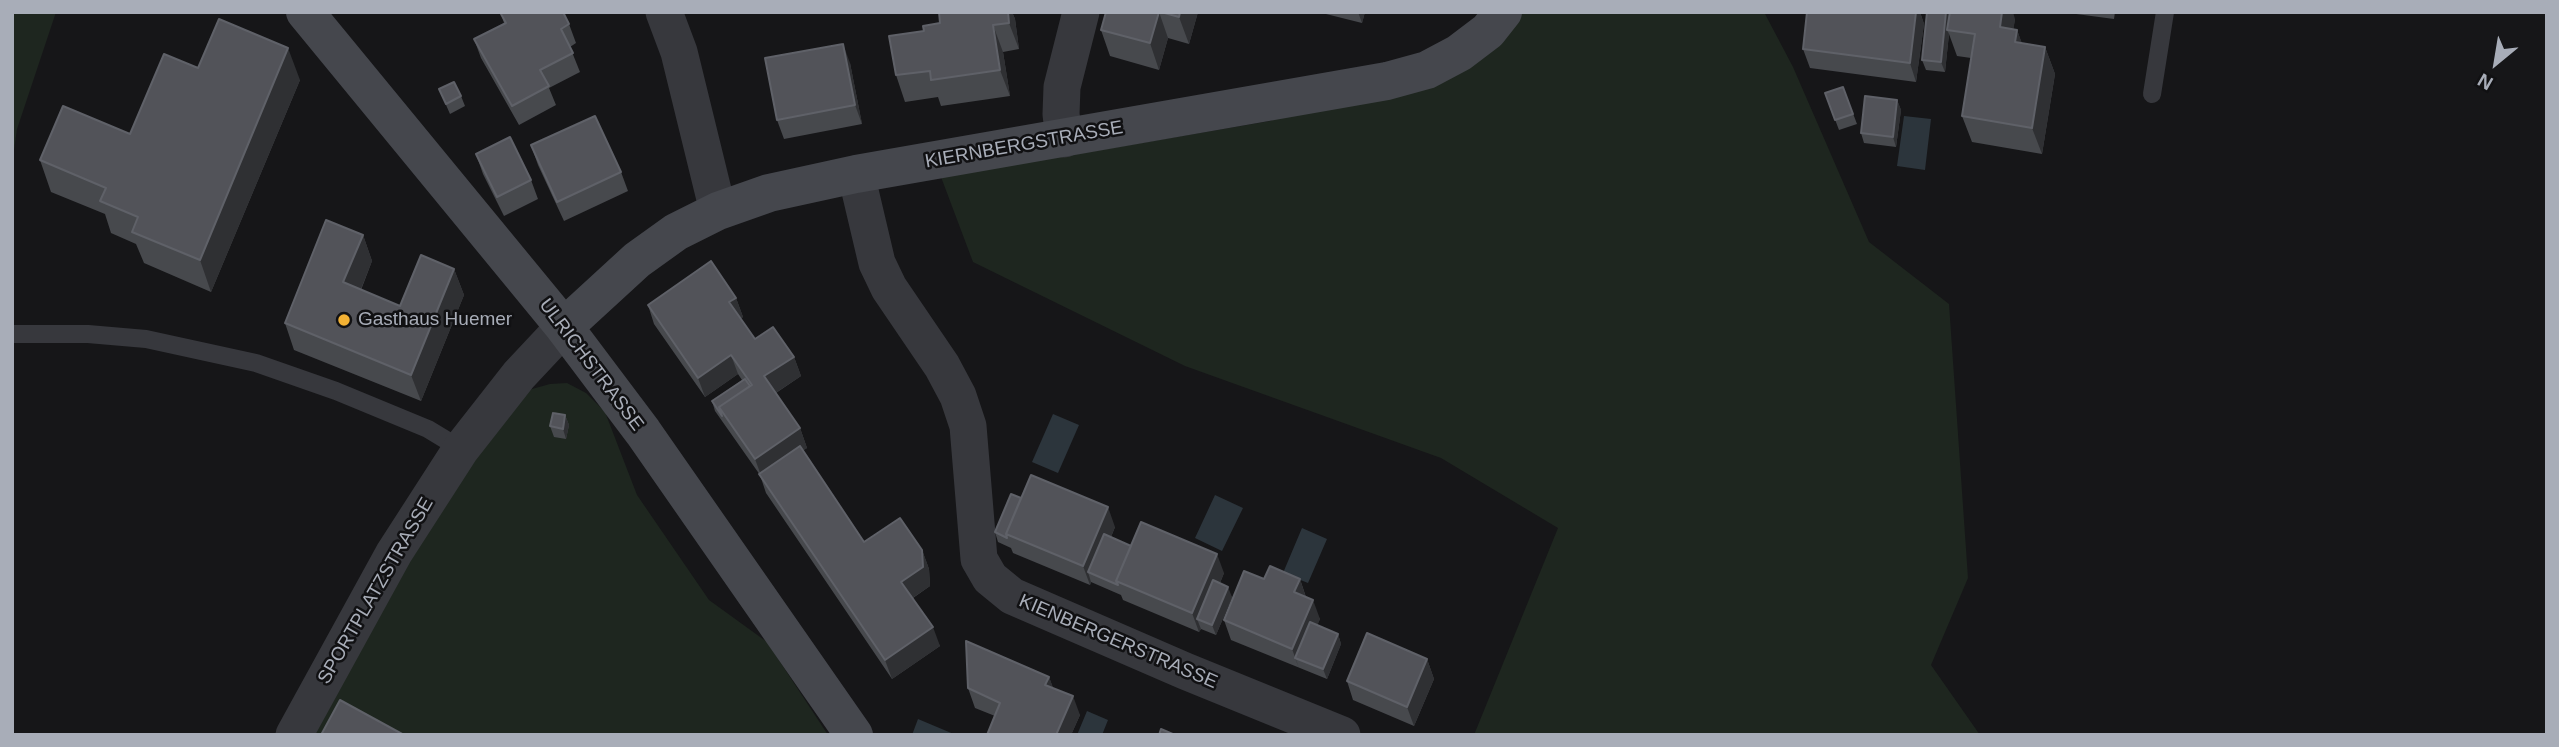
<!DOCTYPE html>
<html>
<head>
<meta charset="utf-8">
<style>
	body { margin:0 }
	#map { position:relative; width:2559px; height:747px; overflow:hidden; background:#161618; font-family:Helvetica,sans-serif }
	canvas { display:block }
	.frame { position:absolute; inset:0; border:14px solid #a8adb8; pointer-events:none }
	.north { position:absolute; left:2461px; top:28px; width:70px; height:70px; -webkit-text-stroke:5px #111113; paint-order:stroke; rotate:210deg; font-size:19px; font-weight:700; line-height:28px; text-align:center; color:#a8adb8 }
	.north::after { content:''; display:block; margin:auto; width:24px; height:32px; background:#a8adb8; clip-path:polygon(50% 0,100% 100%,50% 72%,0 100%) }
</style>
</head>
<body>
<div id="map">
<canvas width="2559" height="747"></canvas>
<div class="frame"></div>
<div class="north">N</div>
</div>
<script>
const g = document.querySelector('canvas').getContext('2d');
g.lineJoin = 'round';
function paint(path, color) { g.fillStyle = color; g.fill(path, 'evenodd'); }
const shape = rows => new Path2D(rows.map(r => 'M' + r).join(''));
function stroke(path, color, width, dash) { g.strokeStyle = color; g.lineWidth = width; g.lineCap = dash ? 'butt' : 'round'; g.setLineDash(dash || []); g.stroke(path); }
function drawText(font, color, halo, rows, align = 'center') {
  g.font = font + ' Helvetica,sans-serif'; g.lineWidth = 5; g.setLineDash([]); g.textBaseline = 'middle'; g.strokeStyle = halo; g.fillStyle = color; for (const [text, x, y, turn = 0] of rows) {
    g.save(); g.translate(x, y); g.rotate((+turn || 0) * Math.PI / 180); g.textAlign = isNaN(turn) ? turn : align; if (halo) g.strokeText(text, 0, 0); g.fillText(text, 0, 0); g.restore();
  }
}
const green = shape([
	[12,12,56,12,17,129,12,164],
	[1522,12,1764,12,1793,67,1869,242,1949,304,1968,578,1931,665,1980,735,1474,735,1558,528,1441,458,1185,366,973,262,941,177,1270,121],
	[567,383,586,393,605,412,637,495,709,600,767,642,828,735,314,735,422,530,522,396,532,389,550,384]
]);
const water = shape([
	[1904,116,1931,119,1925,170,1897,166],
	[1053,414,1079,425,1058,473,1032,462],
	[1215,495,1243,508,1222,551,1195,538],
	[1302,528,1327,539,1308,583,1283,573],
	[1087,711,1108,720,1102,735,1077,735],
	[918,719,956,735,912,735]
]);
const lane = shape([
	[2152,94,2165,12],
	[12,334,88,334,146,339,256,363,336,391,428,429,461,449]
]);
const street = shape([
	[664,12,679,52,718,211],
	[1064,139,1061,114,1062,87,1081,12],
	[856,174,877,263,889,288,942,366,958,396,968,426,979,559,990,578,1012,596,1185,671,1342,735],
	[294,735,394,553,461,449,519,375,564,327]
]);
const secondary = shape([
	[305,12,564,327,643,432,854,735],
	[564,327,637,260,676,232,718,211,769,193,856,174,1387,81,1427,70,1459,53,1488,31,1503,12]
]);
const wall = shape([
	[939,12,1012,12,1015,19,1019,49,1003,52,1010,96,941,106,938,97,905,102,896,75,924,31,940,23],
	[1106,12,1198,12,1189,44,1168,38,1159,70,1110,56,1101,30],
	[1318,12,1365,12,1362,23],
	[1807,12,1920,12,1924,24,1916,82,1810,68,1803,49],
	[1927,12,2015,19,2013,30,2017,30,2022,44,2045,47,2055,74,2042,154,1972,142,1962,116,1971,58,1957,56,1949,34,1945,72,1926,70,1922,60],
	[2061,12,2115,12,2114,19],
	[501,14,569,24,576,43,570,47,580,72,549,88,556,105,519,125,481,58,474,39,504,23],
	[850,63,862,124,784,139,777,120],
	[198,68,300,80,211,292,144,263,136,244,111,233,105,214,51,192,40,160,130,134],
	[1843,87,1857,124,1839,130,1825,93],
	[439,89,461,96,465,106,450,114],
	[1897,100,1901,110,1896,147,1864,143,1861,133],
	[531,145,621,172,628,191,564,221,538,165],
	[476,154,531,180,538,199,504,216,483,174],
	[363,235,372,261,361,290,400,306,454,269,464,295,421,401,294,350,285,323],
	[736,298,743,317,740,319,755,339,794,357,801,376,776,393,800,428,807,448,803,450,864,542,922,550,929,569,930,586,913,598,940,646,892,679,766,493,760,475,715,411,712,401,742,380,738,374,705,397,654,324,648,305],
	[565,415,569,425,566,439,554,437,550,426],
	[1115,527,1111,537,1131,546,1224,573,1220,583,1232,597,1216,635,1201,629,1199,632,1123,600,1121,595,1091,582,1090,585,1013,553,1011,548,998,542,995,532],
	[1264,579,1300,579,1306,597,1320,619,1317,625,1338,634,1341,644,1327,679,1231,640,1224,620],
	[1427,659,1434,679,1414,726,1353,700,1347,681],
	[1049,677,1053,688,1080,715,1071,735,987,735,995,716,975,708,968,688]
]);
const shadedWall = shape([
	[1008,12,1012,12,1015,19,1019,49,1009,23],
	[1159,12,1168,38,1159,70,1150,43],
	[1180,12,1198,12,1189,44,1179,17],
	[1358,12,1365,12,1362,23],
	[1916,12,1920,12,1924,24,1916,82,1910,63],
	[1946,12,1950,12,1947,30,1949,34,1945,72,1941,62],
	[2002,12,2013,12,2015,19,2010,54,2000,27],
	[993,25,1003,52,1010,96,1000,70],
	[2017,30,2027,57,2015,42],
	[843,44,850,63,862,124,855,105],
	[2045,47,2055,74,2042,154,2032,128],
	[288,48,300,80,211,292,200,260],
	[1897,100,1901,110,1896,147,1893,137],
	[363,235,372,261,353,309,343,282],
	[454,269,464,295,421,401,411,375],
	[736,298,743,317,736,322,729,302],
	[731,355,738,374,705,397,698,378],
	[794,357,801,376,771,396,764,376],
	[565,415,569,425,566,439,563,429],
	[800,428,807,448,762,478,755,459],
	[1108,507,1115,527,1095,575,1088,572,1091,582,1090,585,1083,566],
	[922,550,929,569,930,586,908,601,901,582],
	[1217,554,1224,573,1204,622,1197,619,1201,629,1199,632,1192,613],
	[1300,579,1306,598,1294,592],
	[1228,587,1232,597,1216,635,1212,625],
	[1313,600,1320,619,1302,661,1295,658,1299,668,1292,649],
	[933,627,940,646,892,679,885,660],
	[1338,634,1341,644,1327,679,1323,669],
	[1427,659,1434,679,1414,726,1407,707],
	[1049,677,1056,696,1045,685],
	[1073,696,1080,715,1071,735,1056,735]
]);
const building = shape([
	[504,12,563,12,569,24,561,29,573,53,540,70,549,86,512,106,474,39,506,23,501,14,504,12],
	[939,12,1008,12,1009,23,993,25,1000,70,931,80,930,71,896,75,889,36,924,31,923,26,940,23,939,12],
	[1106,12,1159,12,1150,43,1101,30,1106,12],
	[1161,12,1180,12,1179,17,1161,12],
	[1807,12,1916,12,1910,63,1803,49,1807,12],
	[1927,12,1946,12,1941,62,1922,60,1927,12],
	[1950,12,2002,12,2000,27,2017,30,2015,42,2045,47,2032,128,1962,116,1975,34,1947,30,1950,12],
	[219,19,288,48,200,260,132,232,138,217,100,201,106,188,40,160,63,106,130,134,164,54,198,68,219,19],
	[843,44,855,105,777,120,765,58,843,44],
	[454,82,461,96,446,104,439,89,454,82],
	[1843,87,1853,114,1835,120,1825,93,1843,87],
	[1865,96,1897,100,1893,137,1861,133,1865,96],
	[595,116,621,172,557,202,531,145,595,116],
	[510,137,531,180,497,197,476,154,510,137],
	[326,220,363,235,343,282,400,306,421,255,454,269,411,375,285,323,326,220],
	[711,261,736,298,729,302,755,339,773,327,794,357,764,376,800,428,755,459,719,407,752,385,731,355,698,378,648,305,711,261],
	[745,379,750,386,719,407,722,416,712,401,745,379],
	[553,413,565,415,563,429,550,426,553,413],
	[800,446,864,542,900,518,922,550,923,567,901,582,933,627,885,660,759,474,800,446],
	[1031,475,1108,507,1083,566,1006,534,1031,475],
	[1011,494,1021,498,1006,534,1007,538,995,532,1011,494],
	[1141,522,1217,554,1192,613,1116,581,1141,522],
	[1104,534,1131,546,1116,581,1118,585,1088,572,1104,534],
	[1270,566,1300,579,1294,592,1313,600,1292,649,1224,620,1244,571,1264,579,1270,566],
	[1213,580,1228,587,1212,625,1197,619,1213,580],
	[1310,622,1338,634,1323,669,1295,658,1310,622],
	[1367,633,1427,659,1407,707,1347,681,1367,633],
	[966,641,1049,677,1045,685,1073,696,1056,735,987,735,1000,703,968,688,966,641],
	[340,700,404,735,321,735,340,700],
	[1161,729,1175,735,1159,735,1161,729]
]);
const markers = [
	[344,320,7,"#f2b134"]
];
const streetNames = [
	["KIERNBERGSTRASSE",1024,145,-10],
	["ULRICHSTRASSE",591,365,53],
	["SPORTPLATZSTRASSE",376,591,-60],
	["KIENBERGERSTRASSE",1118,642,23]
];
const poiNames = [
	["Gasthaus Huemer",358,320]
];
paint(green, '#1e261f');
paint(water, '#2c353c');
stroke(lane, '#37383d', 18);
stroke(street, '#37383d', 37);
stroke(secondary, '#45474d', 38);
paint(wall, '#47494d');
paint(shadedWall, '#2f3033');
paint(building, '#525359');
stroke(building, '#5f6168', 2);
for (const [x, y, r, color] of markers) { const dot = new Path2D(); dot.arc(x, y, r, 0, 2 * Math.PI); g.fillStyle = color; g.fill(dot); stroke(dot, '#111113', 2.5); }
drawText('19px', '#a8adb8', '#111113', streetNames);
drawText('19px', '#a8adb8', '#111113', poiNames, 'left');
</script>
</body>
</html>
